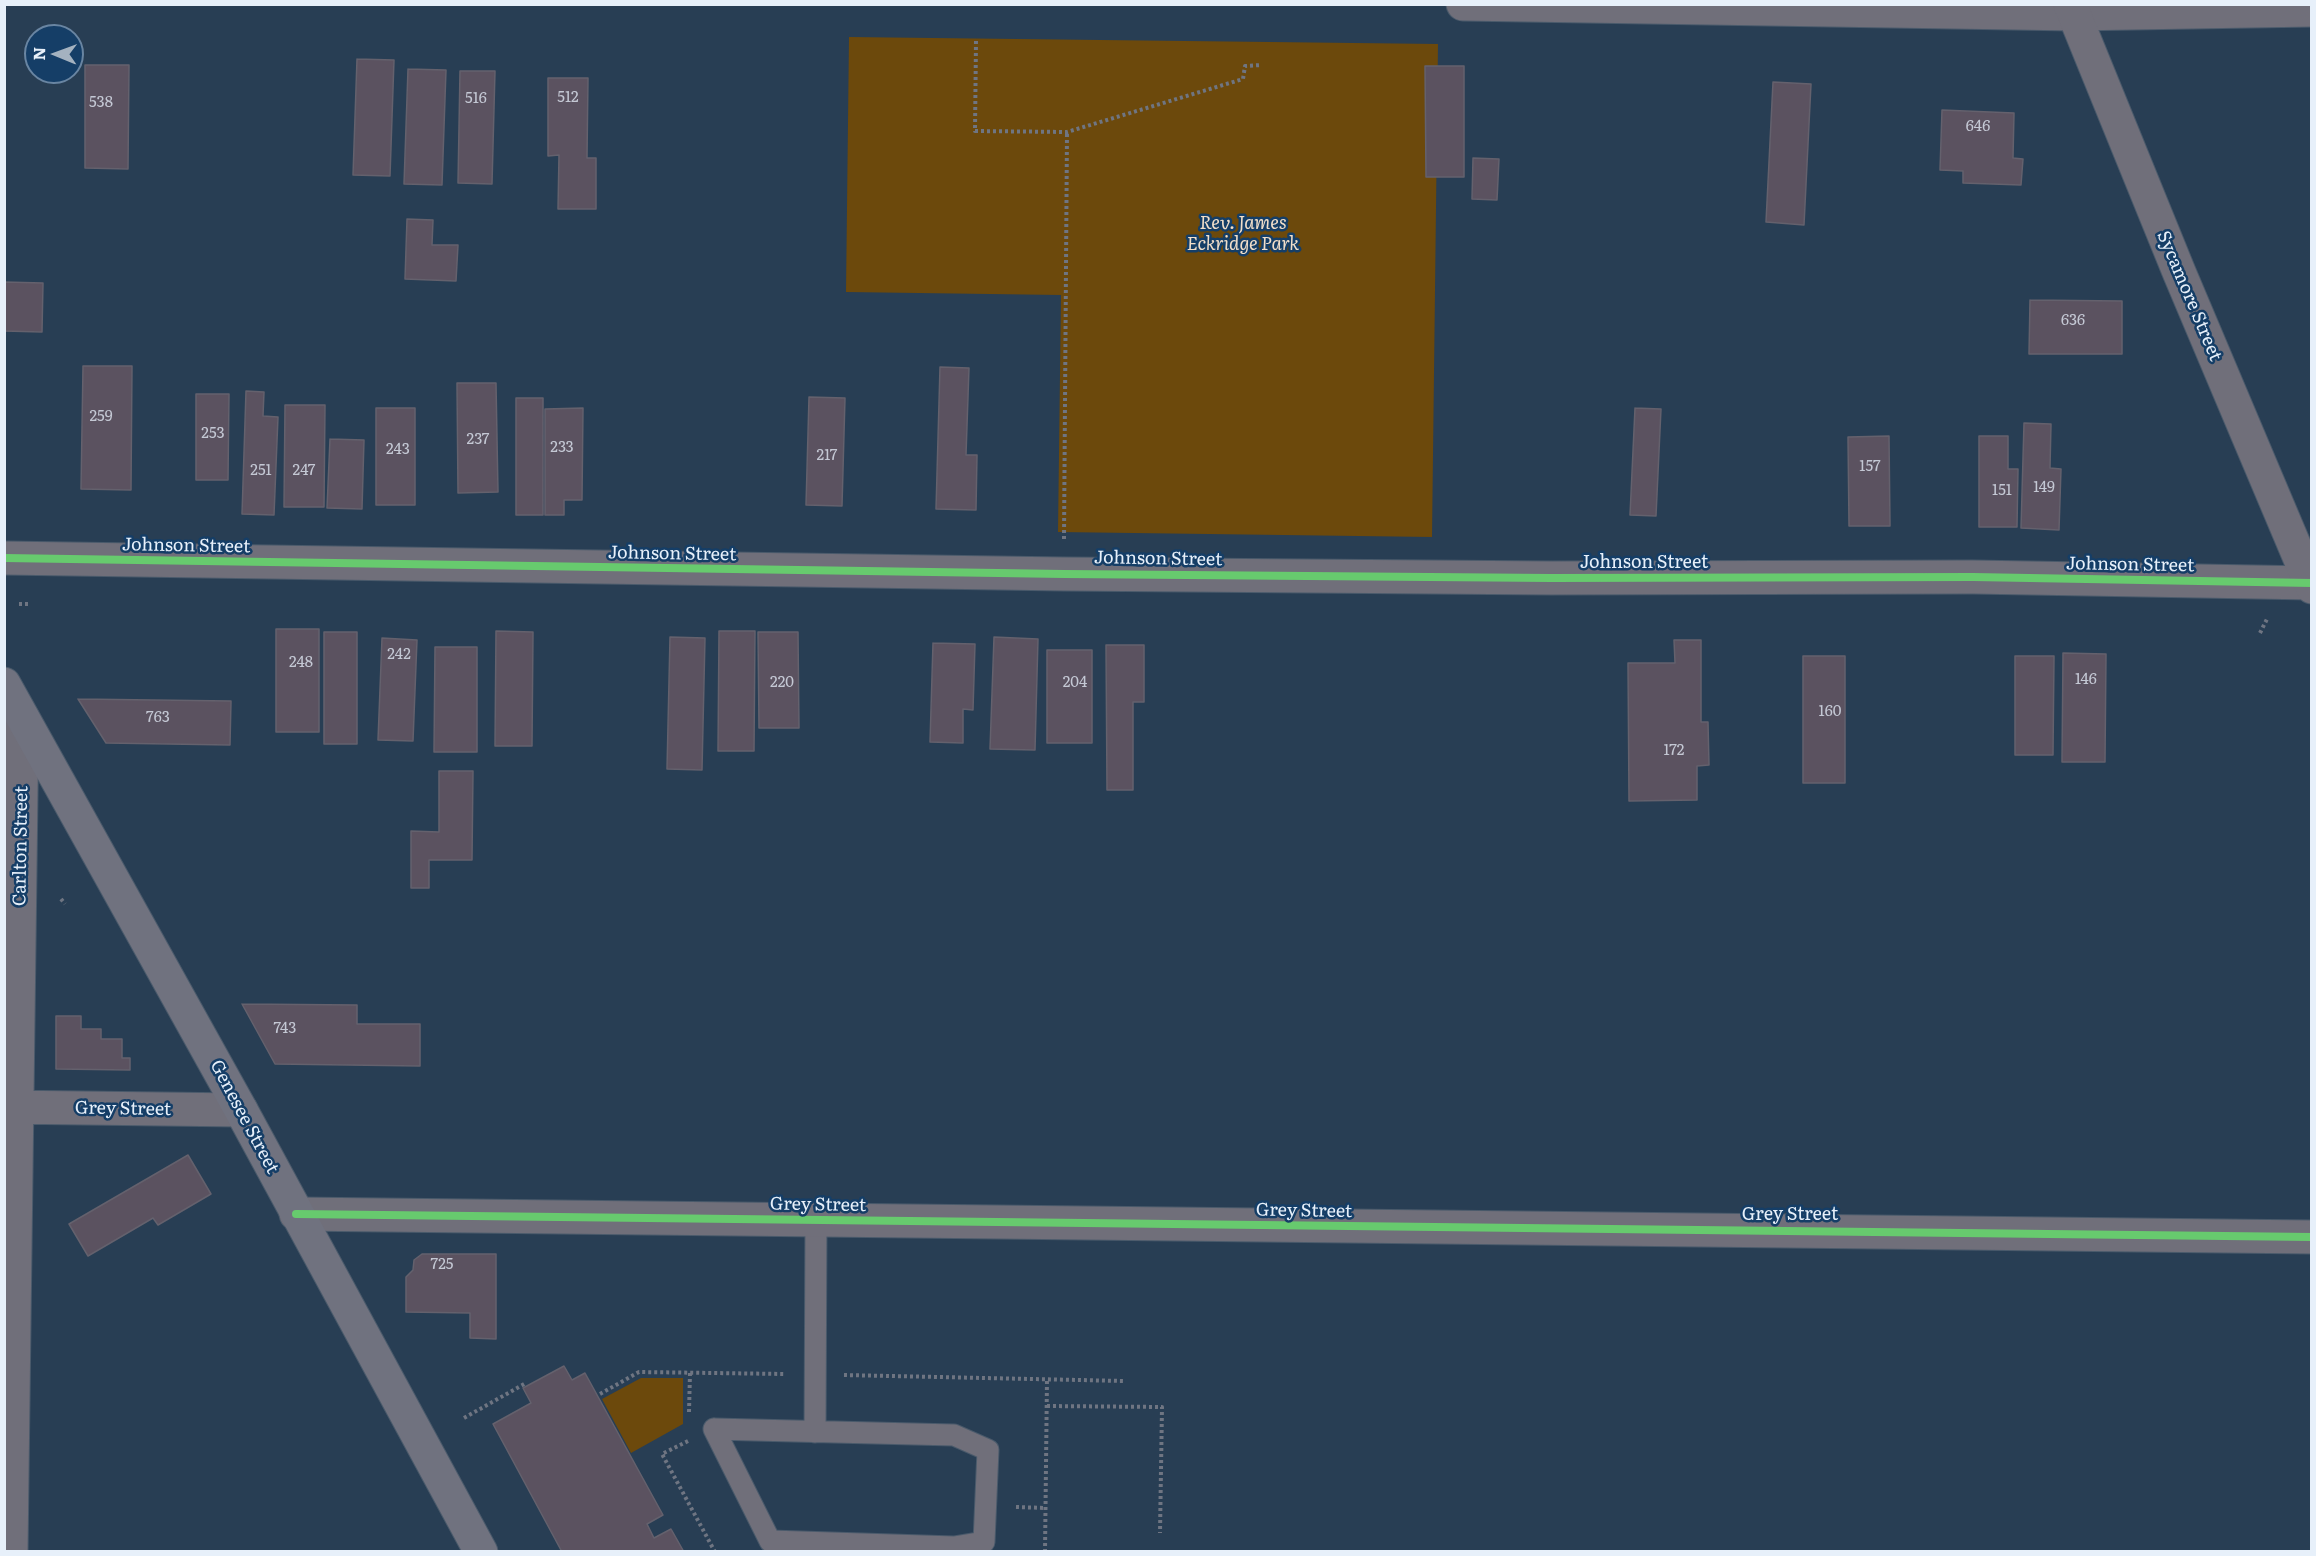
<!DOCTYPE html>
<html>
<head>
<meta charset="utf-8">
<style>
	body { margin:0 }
	#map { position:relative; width:2316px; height:1556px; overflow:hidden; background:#283e54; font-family:Literata,serif }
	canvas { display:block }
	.frame { position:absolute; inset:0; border:6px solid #e7f0fa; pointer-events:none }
	.north { position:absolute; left:24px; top:24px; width:60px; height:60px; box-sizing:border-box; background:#153e67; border:2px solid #6985a2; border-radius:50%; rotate:271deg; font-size:16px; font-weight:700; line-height:24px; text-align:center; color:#e7f0fa }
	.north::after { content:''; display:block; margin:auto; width:21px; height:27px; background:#a4b2c0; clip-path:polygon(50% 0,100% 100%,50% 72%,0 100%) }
</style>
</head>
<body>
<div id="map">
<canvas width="2316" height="1556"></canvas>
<div class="frame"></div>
<div class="north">N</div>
</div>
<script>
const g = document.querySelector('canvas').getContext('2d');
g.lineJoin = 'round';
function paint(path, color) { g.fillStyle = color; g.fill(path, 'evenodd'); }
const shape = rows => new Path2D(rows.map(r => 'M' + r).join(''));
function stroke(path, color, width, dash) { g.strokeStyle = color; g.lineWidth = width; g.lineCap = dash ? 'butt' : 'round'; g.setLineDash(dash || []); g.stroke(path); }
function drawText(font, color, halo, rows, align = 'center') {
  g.font = font + ' Literata,serif'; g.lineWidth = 5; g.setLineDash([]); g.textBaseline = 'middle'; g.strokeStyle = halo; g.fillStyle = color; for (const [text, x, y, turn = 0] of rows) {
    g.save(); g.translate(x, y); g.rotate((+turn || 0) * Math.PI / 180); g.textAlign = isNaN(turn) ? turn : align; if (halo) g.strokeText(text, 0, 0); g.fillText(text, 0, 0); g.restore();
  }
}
const green = shape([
	[849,37,1438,44,1432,537,1058,532,1061,295,846,292],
	[641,1378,683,1378,683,1424,631,1453,602,1399]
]);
const building = shape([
	[357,59,394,60,390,176,353,175,357,59],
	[85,65,129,65,128,169,85,168,85,65],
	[1425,66,1464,66,1464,177,1426,177,1425,66],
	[408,69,446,70,442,185,404,184,408,69],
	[460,71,495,71,492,184,458,183,460,71],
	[548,78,588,78,587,158,596,158,596,209,558,209,559,155,548,156,548,78],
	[1773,82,1811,84,1804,225,1766,222,1773,82],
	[1942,110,2014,113,2013,158,2023,159,2021,185,1963,183,1963,171,1940,170,1942,110],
	[1473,158,1499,159,1497,200,1472,199,1473,158],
	[407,219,433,220,432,245,458,245,456,281,405,279,407,219],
	[4,282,43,283,42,332,4,331,4,282],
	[2030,300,2122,301,2122,354,2029,354,2030,300],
	[83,366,132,366,131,490,81,489,83,366],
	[940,367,969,368,966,455,977,455,976,510,936,509,940,367],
	[457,383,496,383,498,492,458,493,457,383],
	[246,391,264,392,263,416,278,417,274,515,242,514,246,391],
	[196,394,229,394,228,480,196,480,196,394],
	[809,397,845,398,842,506,806,505,809,397],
	[516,398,543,398,543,515,516,515,516,398],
	[285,405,325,405,324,507,284,507,285,405],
	[376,408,415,408,415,505,376,505,376,408],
	[583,408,582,500,564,500,564,515,545,515,545,409,583,408],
	[1635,408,1661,409,1656,516,1630,515,1635,408],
	[2024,423,2051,424,2050,468,2061,469,2059,530,2021,528,2024,423],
	[1889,436,1890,526,1849,526,1848,437,1889,436],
	[1979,436,2008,436,2008,469,2018,469,2017,527,1979,527,1979,436],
	[330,439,364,440,362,509,327,508,330,439],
	[276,629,319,629,319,732,276,732,276,629],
	[496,631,533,632,532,746,495,746,496,631],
	[719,631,755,631,754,751,718,751,719,631],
	[324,632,357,632,357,744,324,744,324,632],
	[758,632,798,632,799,728,759,728,758,632],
	[670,637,705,638,702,770,667,769,670,637],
	[994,637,1038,639,1035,750,990,749,994,637],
	[382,638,417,640,413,741,378,740,382,638],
	[1674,640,1701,640,1701,722,1708,722,1709,765,1697,766,1697,800,1629,801,1628,663,1675,663,1674,640],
	[933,643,975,644,973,710,963,709,963,743,930,742,933,643],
	[1106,645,1144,645,1144,702,1133,702,1133,790,1107,790,1106,645],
	[435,647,477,647,477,752,434,752,435,647],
	[1047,650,1092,650,1092,743,1047,743,1047,650],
	[2063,653,2106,654,2105,762,2062,762,2063,653],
	[1803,656,1845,656,1845,783,1803,783,1803,656],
	[2015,656,2054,656,2053,755,2015,755,2015,656],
	[78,699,231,701,230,745,106,743,78,699],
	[439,771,473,771,472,860,429,860,429,888,411,888,411,831,439,832,439,771],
	[242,1004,357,1005,357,1024,420,1024,420,1066,275,1064,242,1004],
	[56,1016,81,1016,81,1029,101,1029,101,1039,122,1039,122,1058,130,1058,130,1070,56,1069,56,1016],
	[188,1155,211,1194,158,1225,153,1218,88,1256,69,1224,188,1155],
	[422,1254,496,1254,496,1339,470,1338,470,1313,406,1312,406,1277,413,1270,414,1260,422,1254],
	[564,1366,572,1380,585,1373,663,1515,647,1524,654,1538,671,1529,684,1552,562,1552,493,1424,531,1403,523,1388,564,1366]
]);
const path = shape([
	[976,41,975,131,1067,132,1243,79,1245,66,1262,65],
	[1064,539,1067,132],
	[19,604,31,604],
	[2260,633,2268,617],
	[61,899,65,904],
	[844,1375,1125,1381],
	[600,1394,639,1372,785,1374],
	[1047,1406,1162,1407,1160,1533],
	[689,1412,690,1373],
	[464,1418,526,1383],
	[688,1441,662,1454,715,1552],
	[1016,1507,1045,1508],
	[1045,1552,1047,1379]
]);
const service = shape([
	[714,1429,954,1435,988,1450,984,1542,954,1547,770,1541,714,1429],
	[815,1432,816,1220]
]);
const minor = shape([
	[1463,4,2074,14,2312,10],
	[4,558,1064,574,1551,578,1973,577,2312,583],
	[4,1107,241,1110],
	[296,1214,2312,1237],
	[11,1552,22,717]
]);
const tertiary = shape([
	[2070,4,2179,272,2312,587]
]);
const secondary = shape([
	[4,684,241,1110,481,1552]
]);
const cycleway = shape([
	[4,558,1064,574,1551,578,1973,577,2312,583],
	[296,1214,2312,1237]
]);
const numberNames = [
	["512",568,98],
	["516",476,99],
	["538",101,103],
	["646",1978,127],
	["636",2073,321],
	["259",101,417],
	["253",213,434],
	["237",478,440],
	["233",562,448],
	["243",398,450],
	["217",827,456],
	["157",1870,467],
	["251",261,471],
	["247",304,471],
	["149",2044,488],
	["151",2002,491],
	["242",399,655],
	["248",301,663],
	["146",2086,680],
	["220",782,683],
	["204",1075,683],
	["160",1830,712],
	["763",158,718],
	["172",1674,751],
	["743",285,1029],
	["725",442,1265]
];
const parkNames = [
	["Rev. James",1243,224],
	["Eckridge Park",1243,245]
];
const streetNames = [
	["Sycamore Street",2189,296,67],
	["Johnson Street",186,546,1],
	["Johnson Street",672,554,1],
	["Johnson Street",1158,559,1],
	["Johnson Street",1644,563],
	["Johnson Street",2130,565,1],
	["Carlton Street",21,846,-89],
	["Grey Street",123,1109,1],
	["Genesee Street",244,1117,62],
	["Grey Street",818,1205,1],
	["Grey Street",1304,1211,1],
	["Grey Street",1790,1215]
];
paint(green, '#6c490c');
paint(building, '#5b5260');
stroke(building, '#64616d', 1.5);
stroke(service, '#4a5a6b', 23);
stroke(minor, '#4a5a6b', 35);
stroke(tertiary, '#4a5a6b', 35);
stroke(secondary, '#4a5a6b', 35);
stroke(path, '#6f7582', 4, [3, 3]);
stroke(service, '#706f7a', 21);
stroke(minor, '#706f7a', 33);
stroke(tertiary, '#706f7a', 33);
stroke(secondary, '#70727f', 33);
stroke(cycleway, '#67ca6e', 8);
drawText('15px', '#c4c8d4', null, numberNames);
drawText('italic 18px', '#f2dfca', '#153e67', parkNames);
drawText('18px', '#e7f0fa', '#153e67', streetNames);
</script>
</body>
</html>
